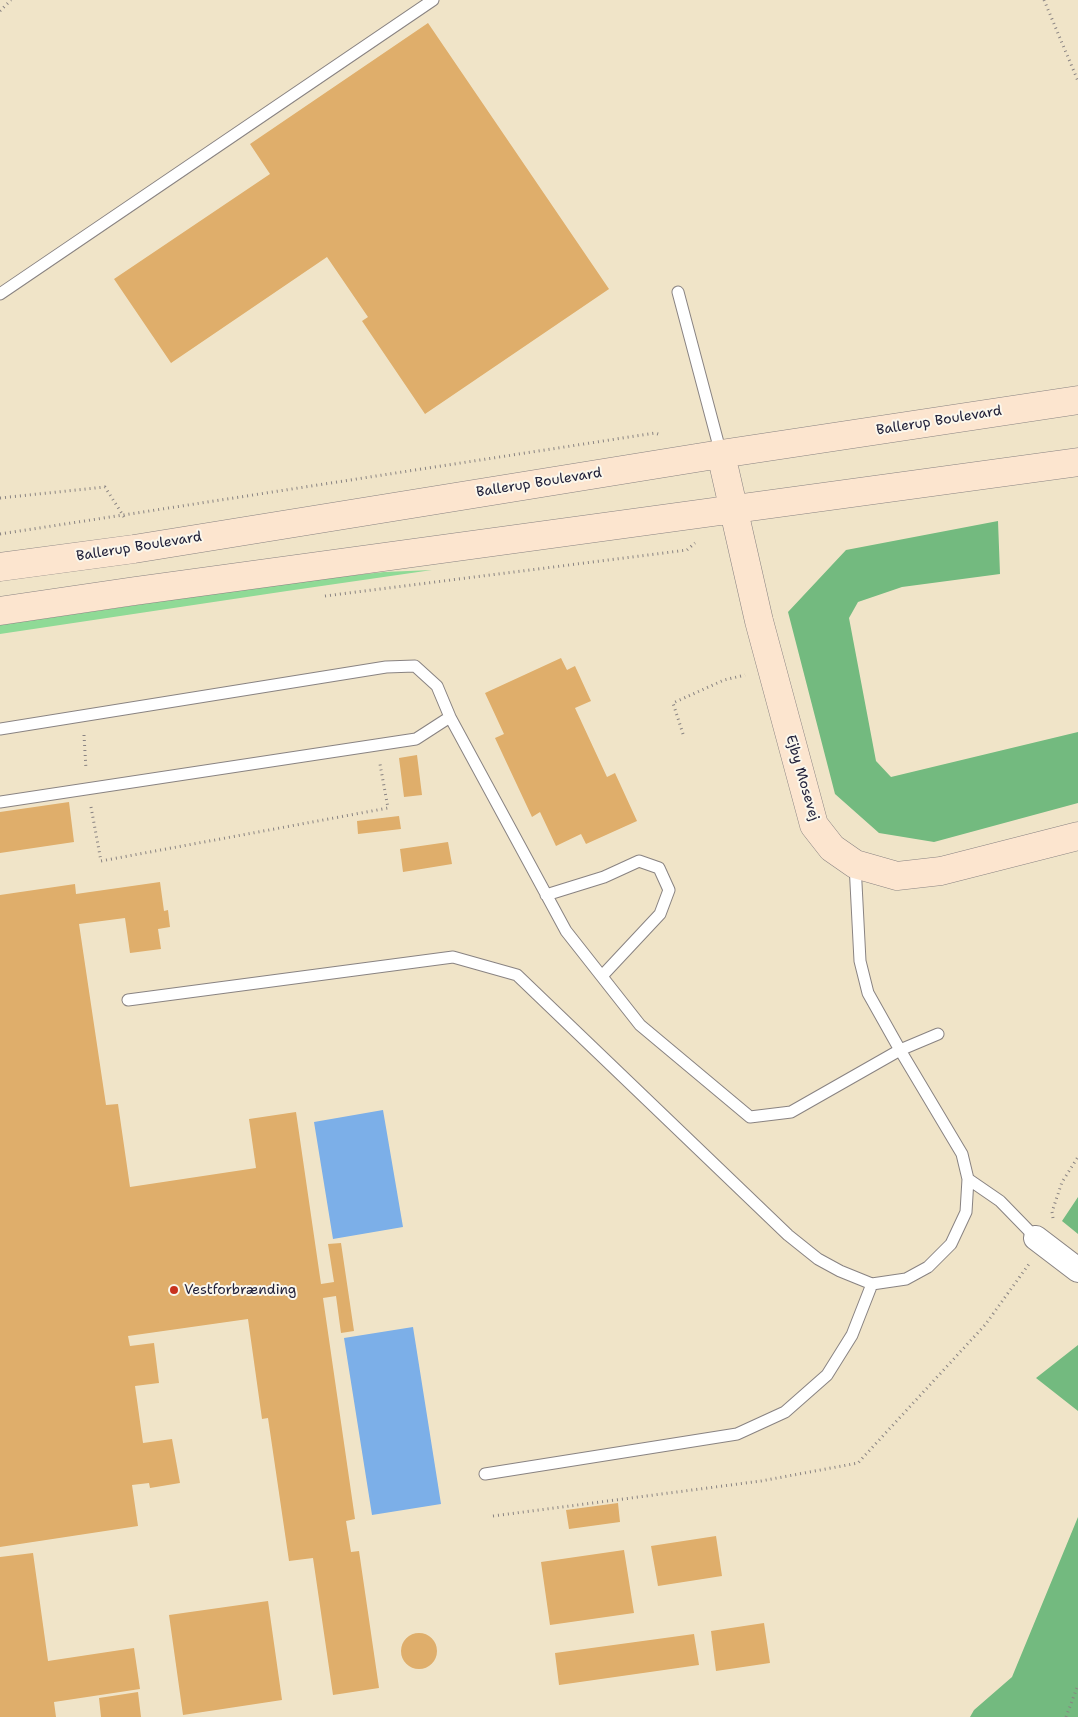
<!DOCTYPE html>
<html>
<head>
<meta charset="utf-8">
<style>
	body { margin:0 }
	canvas { display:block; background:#f0e4c8 }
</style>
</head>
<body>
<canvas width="1078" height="1717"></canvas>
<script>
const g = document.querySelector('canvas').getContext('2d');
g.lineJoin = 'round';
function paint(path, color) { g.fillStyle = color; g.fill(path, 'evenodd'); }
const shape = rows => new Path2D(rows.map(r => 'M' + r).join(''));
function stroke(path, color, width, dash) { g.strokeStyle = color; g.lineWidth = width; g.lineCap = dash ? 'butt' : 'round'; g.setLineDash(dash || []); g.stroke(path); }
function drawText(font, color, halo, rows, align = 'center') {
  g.font = font + ' "Shantell Sans",sans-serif'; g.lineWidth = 4; g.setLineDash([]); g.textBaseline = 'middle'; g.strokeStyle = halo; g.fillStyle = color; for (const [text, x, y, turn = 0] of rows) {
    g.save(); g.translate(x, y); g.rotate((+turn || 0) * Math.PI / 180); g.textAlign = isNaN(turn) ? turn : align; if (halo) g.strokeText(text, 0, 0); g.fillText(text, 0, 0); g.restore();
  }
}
const green = shape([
	[432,570,287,591,0,634,0,625,225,592,328,578,384,572]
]);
const forest = shape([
	[998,521,1000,574,902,587,858,602,849,618,876,761,891,777,1078,732,1078,803,934,842,879,833,835,794,788,612,846,550],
	[1078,1197,1078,1234,1062,1221],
	[1078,1345,1078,1411,1036,1378],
	[1078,1517,1078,1717,970,1717,974,1710,1012,1677]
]);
const water = shape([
	[383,1110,403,1227,333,1239,314,1122],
	[413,1327,441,1504,372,1515,344,1338]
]);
const building = shape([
	[428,23,609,289,425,414,362,321,368,317,327,257,171,363,114,279,270,174,250,144],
	[561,658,567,670,575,666,591,701,575,708,607,777,615,773,637,821,586,844,581,834,556,846,540,812,532,817,495,738,504,734,485,693],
	[417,755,422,795,404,797,399,758],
	[69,802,74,842,0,853,0,812],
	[399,816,401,829,358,834,357,821],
	[448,842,452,864,403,872,400,849],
	[160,882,164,911,168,910,170,927,158,929,161,949,130,953,125,918,79,924,106,1105,118,1104,130,1187,256,1168,249,1119,296,1112,321,1284,334,1282,328,1244,341,1243,354,1331,341,1333,336,1296,323,1298,355,1519,346,1521,351,1552,359,1551,379,1688,333,1695,313,1558,289,1561,268,1418,262,1419,248,1319,128,1336,130,1346,154,1343,159,1383,135,1386,143,1443,172,1439,180,1483,150,1488,149,1483,132,1485,138,1526,0,1547,0,895,75,884,76,894],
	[618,1503,620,1522,569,1529,566,1510],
	[716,1536,722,1576,658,1586,651,1546],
	[624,1550,634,1613,550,1625,541,1562],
	[33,1553,48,1661,134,1648,140,1689,54,1702,56,1717,0,1717,0,1557],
	[268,1601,282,1700,183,1715,169,1615],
	[764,1623,770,1663,716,1671,711,1631],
	'401 1651a18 18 0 1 1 36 0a18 18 0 1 1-36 0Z',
	[694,1634,699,1665,559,1685,555,1653],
	[138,1692,141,1717,101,1717,99,1698]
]);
const path = shape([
	[1044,0,1078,81],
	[0,11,11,0],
	[0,498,105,487,124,517],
	[0,534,655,433,661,435],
	[325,596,687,550,695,543],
	[683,734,673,703,724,680,745,675],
	[84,735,86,769],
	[91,807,101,861,388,808,380,764],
	[1053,1218,1052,1212,1062,1182,1078,1157],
	[493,1516,761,1481,858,1463,985,1325,1029,1264],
	[1066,1717,1078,1685]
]);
const lane = shape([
	[678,292,721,454],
	[0,294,433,0],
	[0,729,386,667,415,666,437,686,450,717,566,931,640,1025,750,1117,791,1112,900,1050,938,1034],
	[0,802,416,739,450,717],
	[546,895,604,877,639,861,659,868,669,890,660,914,602,976],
	[128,1000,453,957,517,975,788,1235,818,1259,840,1271,872,1284,906,1279,928,1267,951,1244,966,1212,968,1179,962,1154,900,1050,868,993,860,961,855,864],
	[968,1179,1000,1201,1036,1238],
	[485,1474,737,1434,785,1412,827,1375,852,1335,872,1284]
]);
const street = shape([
	[1036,1238,1078,1270]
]);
const secondary = shape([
	[721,454,759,621,814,825,832,848,855,864,897,876,941,871,1078,836],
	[0,567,134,549,721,454,1078,400],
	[0,611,135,591,1078,462]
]);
const markers = [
	[174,1290,5,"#c8321e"]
];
const streetNames = [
	["Ballerup Boulevard",939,421,-9],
	["Ballerup Boulevard",539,483,-9],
	["Ballerup Boulevard",139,547,-9],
	["Ejby Mosevej",802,778,74]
];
const poiNames = [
	["Vestforbrænding",184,1290]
];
paint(green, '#8fda96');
paint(forest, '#73ba7f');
paint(water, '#7cafe8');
paint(building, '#dfae6b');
stroke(lane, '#898382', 13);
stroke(street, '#898382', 26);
stroke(secondary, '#898382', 29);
stroke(path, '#898382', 3, [1, 4]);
stroke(lane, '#fff', 11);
stroke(street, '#fff', 24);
stroke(secondary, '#fce5cf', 28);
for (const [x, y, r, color] of markers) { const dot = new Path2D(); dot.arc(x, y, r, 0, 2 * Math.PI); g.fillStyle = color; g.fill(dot); stroke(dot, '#fbf7ec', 2); }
drawText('14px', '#22223b', '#fbf7ec', streetNames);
drawText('14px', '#22223b', '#fbf7ec', poiNames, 'left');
</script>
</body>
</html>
